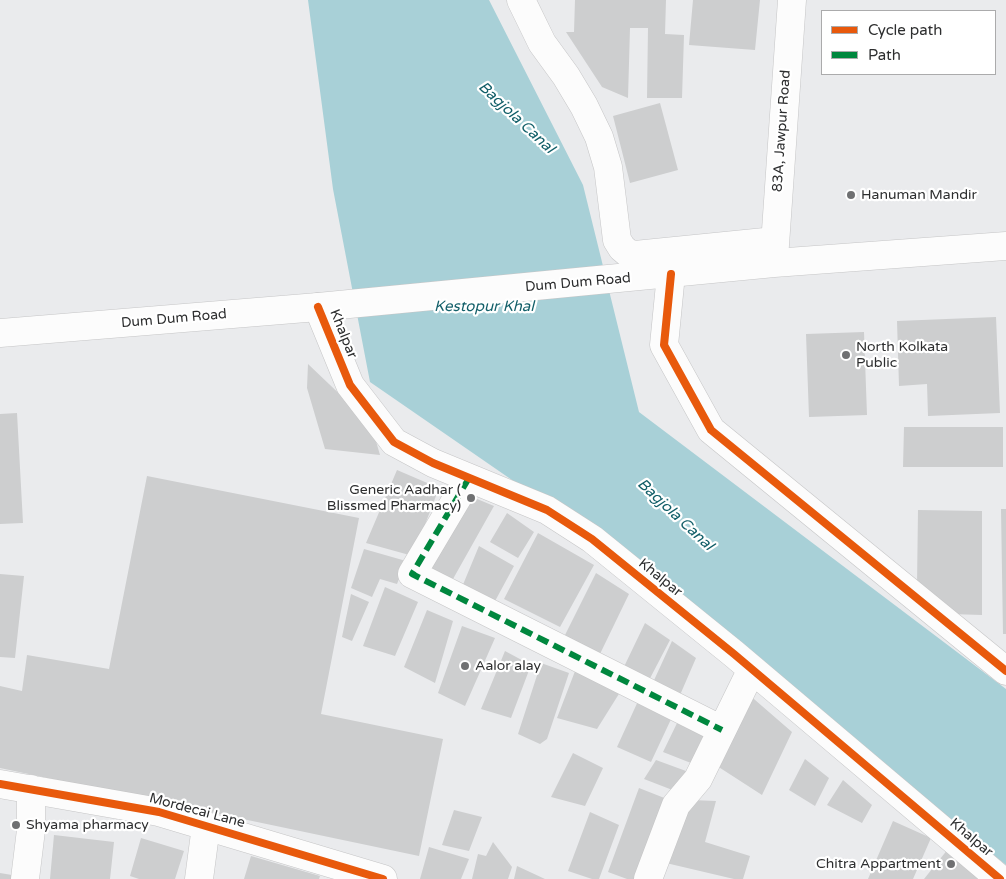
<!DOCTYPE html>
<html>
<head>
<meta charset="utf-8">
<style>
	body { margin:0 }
	#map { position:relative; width:1006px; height:879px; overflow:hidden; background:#eaebed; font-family:"Varela Round",sans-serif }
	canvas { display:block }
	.legend { position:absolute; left:821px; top:10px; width:175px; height:65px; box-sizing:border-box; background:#fff; border:1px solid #ababac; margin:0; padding:6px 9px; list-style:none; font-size:15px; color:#2d2e2f }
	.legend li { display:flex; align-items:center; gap:10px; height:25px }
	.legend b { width:25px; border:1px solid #ababac }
</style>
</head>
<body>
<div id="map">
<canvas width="1006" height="879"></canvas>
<ul class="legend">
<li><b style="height:6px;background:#e8590c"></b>Cycle path</li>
<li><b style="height:6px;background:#00873e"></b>Path</li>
</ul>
</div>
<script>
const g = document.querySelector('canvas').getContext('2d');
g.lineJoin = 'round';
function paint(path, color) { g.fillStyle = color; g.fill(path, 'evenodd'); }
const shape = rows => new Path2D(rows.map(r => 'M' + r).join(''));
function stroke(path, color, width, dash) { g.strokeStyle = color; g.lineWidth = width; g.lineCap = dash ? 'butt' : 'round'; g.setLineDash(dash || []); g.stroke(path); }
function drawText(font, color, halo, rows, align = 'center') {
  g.font = font + ' "Varela Round",sans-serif'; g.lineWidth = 4.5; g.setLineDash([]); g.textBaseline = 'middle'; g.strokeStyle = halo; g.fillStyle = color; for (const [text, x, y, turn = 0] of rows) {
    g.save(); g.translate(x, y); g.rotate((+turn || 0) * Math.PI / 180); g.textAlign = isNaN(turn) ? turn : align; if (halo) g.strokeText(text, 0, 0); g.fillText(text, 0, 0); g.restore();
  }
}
const water = shape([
	[308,0,489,0,583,185,639,412,1006,689,1006,865,757,665,583,529,370,382,333,189]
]);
const building = shape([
	[575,0,666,0,665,34,684,35,682,98,647,98,648,28,630,28,628,98,602,87,566,32,574,32],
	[693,0,760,0,755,50,689,45],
	[660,103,678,170,630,183,613,116],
	[996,317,1000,413,928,416,927,384,899,386,897,321],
	[864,332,867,415,809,417,806,334],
	[308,364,371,424,380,455,325,449,307,388],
	[17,413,23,523,0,524,0,414],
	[904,427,1003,427,1003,467,903,467],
	[397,470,439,488,413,556,366,543],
	[147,476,359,518,321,714,443,739,419,856,0,768,0,686,22,691,27,655,109,669],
	[465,494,494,506,453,579,427,572],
	[1001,509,1006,509,1006,634,1003,634],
	[918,510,982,511,982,615,950,614,917,585],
	[507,513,534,532,518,558,490,542],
	[538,533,594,565,560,627,504,599],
	[479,546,514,566,494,603,462,587],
	[364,549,406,561,397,584,380,579,372,597,351,588],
	[596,573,629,594,599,656,565,635],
	[0,574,24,576,15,658,0,657],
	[385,587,418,602,395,656,363,646],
	[351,594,369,602,352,641,342,637],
	[427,610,453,621,435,683,404,667],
	[645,623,670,640,646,686,621,673],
	[462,626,495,638,465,706,438,693],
	[672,641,696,658,677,702,650,689],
	[505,651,531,665,511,718,481,709],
	[541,663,569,673,547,739,540,744,518,734],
	[577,666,622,689,597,729,557,718],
	[747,693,792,732,762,795,714,764],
	[639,699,673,715,651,762,617,747],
	[679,719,708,735,696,765,663,752],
	[573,753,603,768,585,806,551,797],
	[805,759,829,778,815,806,789,790],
	[656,760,686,771,675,791,644,779],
	[843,780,872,805,862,823,827,805],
	[639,788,672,801,641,879,627,879,608,872],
	[691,800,716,801,705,842,750,856,743,879,734,879,666,863],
	[454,810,482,817,469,851,442,845],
	[590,812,619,825,599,879,592,879,568,871],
	[893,821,931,838,913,879,868,879],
	[54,835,114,842,110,879,50,879],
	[141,838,184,851,175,879,139,879,130,876],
	[493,842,512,867,508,879,472,879,478,854,486,856],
	[429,847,469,859,461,879,420,879],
	[948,849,985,879,924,879],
	[251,856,320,876,319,879,244,879],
	[517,866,545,879,514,879],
	[0,873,24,877,23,879,0,879]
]);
const minor = shape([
	[521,0,542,43,566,76,584,106,599,137,608,167,617,240,622,248,628,253,635,255,775,241],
	[774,259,792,0],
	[671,274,664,345,711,430,1006,671],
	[318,307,350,385,394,442,433,463,547,510,592,539,734,654,1000,879],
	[469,478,412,574,722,730],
	[0,784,159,812,383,879],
	[25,879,31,830,31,789],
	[199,879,206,826],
	[648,879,676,805,698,779,752,669]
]);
const major = shape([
	[0,333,318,307,774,263,1006,246]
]);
const quiet = shape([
	[469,478,412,574,722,730]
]);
const cycleway = shape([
	[671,274,664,345,711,430,1006,671],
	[318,307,350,385,394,442,433,463,547,510,592,539,734,654,1000,879],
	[0,784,159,812,383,879]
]);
const markers = [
	[851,195,5,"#6f7072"],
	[846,355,5,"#6f7072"],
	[471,498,5,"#6f7072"],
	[465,666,5,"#6f7072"],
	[16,825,5,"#6f7072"],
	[951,864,5,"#6f7072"]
];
const streetNames = [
	["83A, Jawpur Road",782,131,-86],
	["Dum Dum Road",578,283,-5],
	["Dum Dum Road",174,319,-5],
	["Khalpar",343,334,68],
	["Khalpar",660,578,39],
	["Mordecai Lane",197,811,15],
	["Khalpar",971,838,40]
];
const poiNames = [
	["Hanuman Mandir",861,195],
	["North Kolkata",856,347],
	["Public",856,363],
	["Generic Aadhar (",461,490,"right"],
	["Blissmed Pharmacy)",461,506,"right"],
	["Aalor alay",475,666],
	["Shyama pharmacy",26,825],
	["Chitra Appartment",941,864,"right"]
];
const waterNames = [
	["Bagjola Canal",516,118,43],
	["Kestopur Khal",484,307],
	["Bagjola Canal",675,515,43]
];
paint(water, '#a8d0d7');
paint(building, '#cdcecf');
stroke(minor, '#c5c5c6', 29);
stroke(major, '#c5c5c6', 29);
stroke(minor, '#fcfcfc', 28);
stroke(major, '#fcfcfc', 28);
stroke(quiet, '#00873e', 6, [12, 6]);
stroke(cycleway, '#e8590c', 8);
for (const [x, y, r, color] of markers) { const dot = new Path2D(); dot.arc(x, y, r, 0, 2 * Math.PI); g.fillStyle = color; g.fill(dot); stroke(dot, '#fff', 2); }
drawText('14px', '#2d2e2f', '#fff', streetNames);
drawText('14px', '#2d2e2f', '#fff', poiNames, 'left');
drawText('italic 15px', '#125f69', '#fff', waterNames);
</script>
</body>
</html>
